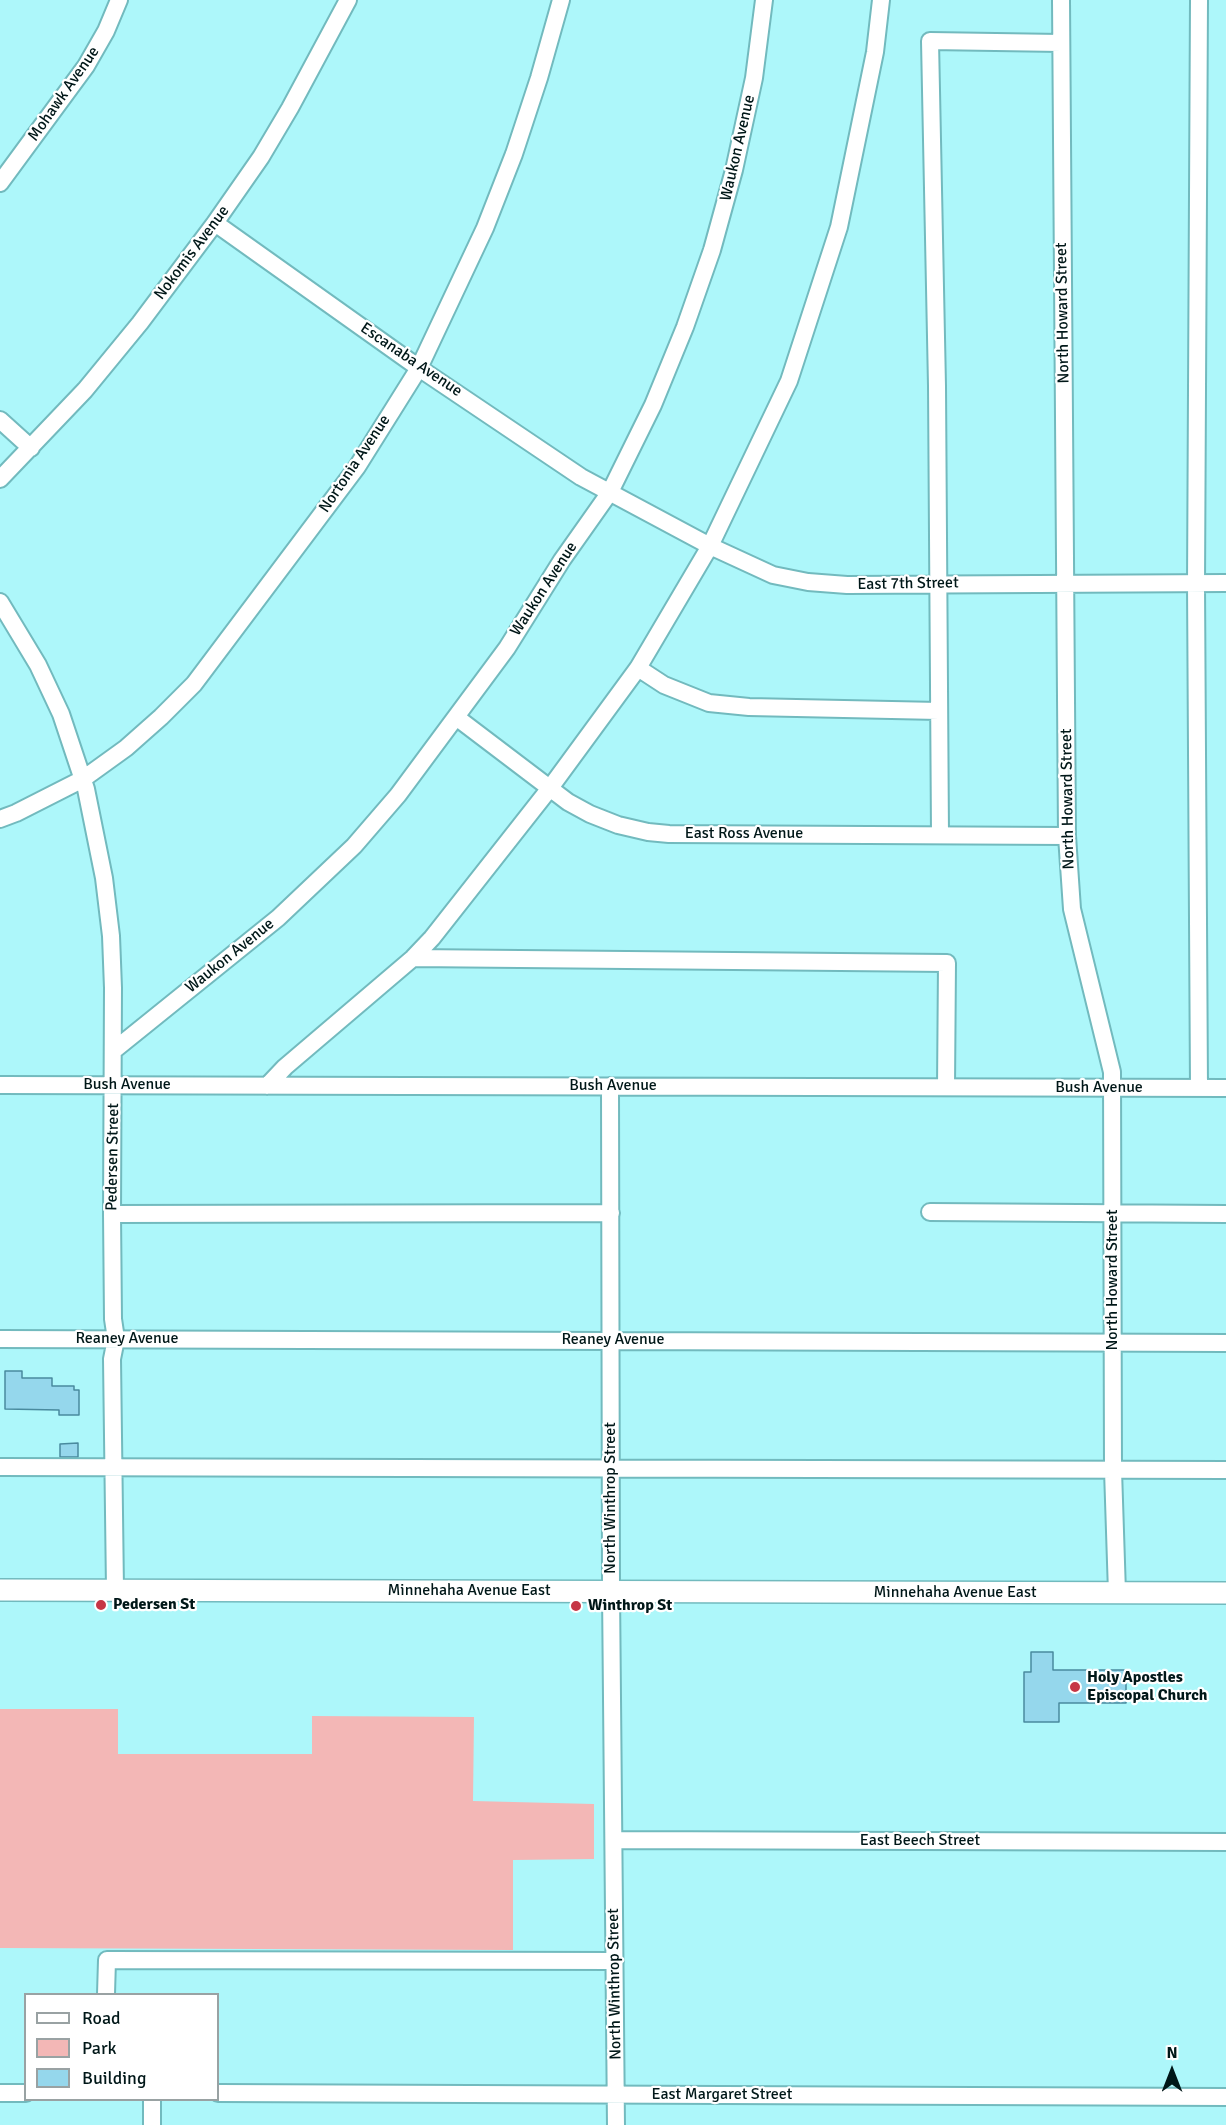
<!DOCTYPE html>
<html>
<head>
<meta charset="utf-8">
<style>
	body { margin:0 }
	#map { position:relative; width:1226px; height:2125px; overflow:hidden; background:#adf7fa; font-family:Signika,sans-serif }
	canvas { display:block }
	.legend { position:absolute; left:24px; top:1993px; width:195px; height:108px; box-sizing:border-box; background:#fff; border:2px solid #99a2a3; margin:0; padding:8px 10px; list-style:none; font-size:18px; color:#001718 }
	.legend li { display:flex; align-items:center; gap:12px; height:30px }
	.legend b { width:30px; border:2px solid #99a2a3 }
	.north { position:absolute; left:1142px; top:2041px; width:60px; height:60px; -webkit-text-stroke:4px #fff; paint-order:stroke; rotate:0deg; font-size:16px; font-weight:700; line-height:24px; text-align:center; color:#001718 }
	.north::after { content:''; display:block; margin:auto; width:21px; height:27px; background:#001718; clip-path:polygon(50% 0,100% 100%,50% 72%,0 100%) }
</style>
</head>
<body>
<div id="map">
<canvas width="1226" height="2125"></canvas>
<ul class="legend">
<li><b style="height:8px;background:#fff"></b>Road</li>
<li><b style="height:16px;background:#f3b7b6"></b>Park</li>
<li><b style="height:16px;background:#95d7ec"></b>Building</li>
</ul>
<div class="north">N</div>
</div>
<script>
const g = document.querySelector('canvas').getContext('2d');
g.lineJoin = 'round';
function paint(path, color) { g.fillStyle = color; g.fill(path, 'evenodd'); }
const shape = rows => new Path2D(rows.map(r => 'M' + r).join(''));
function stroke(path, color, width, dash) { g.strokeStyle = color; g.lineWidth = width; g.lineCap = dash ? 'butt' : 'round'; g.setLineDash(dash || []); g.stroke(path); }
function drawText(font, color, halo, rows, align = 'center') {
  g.font = font + ' Signika,sans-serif'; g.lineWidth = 4.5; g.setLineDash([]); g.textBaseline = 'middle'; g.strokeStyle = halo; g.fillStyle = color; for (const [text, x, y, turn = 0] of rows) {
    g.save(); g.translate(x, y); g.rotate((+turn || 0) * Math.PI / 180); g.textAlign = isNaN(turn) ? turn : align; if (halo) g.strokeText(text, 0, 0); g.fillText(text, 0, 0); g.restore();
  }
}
const green = shape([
	[0,1709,118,1709,118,1754,312,1754,312,1716,474,1717,473,1801,594,1804,594,1859,513,1860,513,1950,0,1948]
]);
const building = shape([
	[5,1371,22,1371,22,1378,52,1378,52,1386,74,1386,74,1390,79,1390,79,1415,59,1415,59,1410,5,1409,5,1371],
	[78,1443,78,1457,60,1457,60,1444,78,1443],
	[1031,1652,1053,1652,1053,1670,1126,1670,1126,1703,1059,1703,1059,1722,1024,1722,1024,1672,1031,1672,1031,1652]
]);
const minor = shape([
	[1061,0,1067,836,1072,909,1112,1072,1113,1470,1117,1593],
	[1199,0,1196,584,1199,1088],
	[0,183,86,66,106,31,119,0],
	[215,223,419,368,581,477,710,546,773,575,808,582,847,585,1226,583],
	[0,420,31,448],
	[0,479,85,390,140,323,215,223,261,157,290,108,348,0],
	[0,602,38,665,61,714,86,789,104,878,111,936,113,988,112,1214,113,1319,116,1339,112,1359,115,1590],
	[638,668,664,685,709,703,749,707,939,711],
	[456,717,568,802,590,814,618,825,648,832,669,834,1067,836],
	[0,819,16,813,83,779,126,748,161,717,194,684,357,467,419,368,485,228,514,154,539,78,561,0],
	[940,835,937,386,930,41,1061,43],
	[413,958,947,963,946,1087],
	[113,1051,278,918,354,846,398,795,507,648,562,560,610,492,653,405,685,327,712,250,734,170,754,78,764,0],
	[0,1085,1226,1088],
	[267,1086,285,1067,413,958,432,938,550,788,638,668,710,546,789,381,839,227,875,52,881,0],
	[610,1086,611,1591,616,2125],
	[930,1212,1226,1214],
	[112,1214,611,1213],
	[0,1339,1226,1343],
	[0,1467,1226,1470],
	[614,1840,1226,1842],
	[106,1994,107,1960,615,1961],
	[0,2093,26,2093],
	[218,2093,1226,2097],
	[152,2100,152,2125]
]);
const major = shape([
	[0,1590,1226,1593]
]);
const markers = [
	[101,1605,6,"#c63645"],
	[576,1606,6,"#c63645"],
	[1075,1687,6,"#c63645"]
];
const streetNames = [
	["Mohawk Avenue",64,94,-55],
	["Waukon Avenue",738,148,-77],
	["Nokomis Avenue",192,253,-53],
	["North Howard Street",1063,313,-91],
	["Escanaba Avenue",411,360,34],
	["Nortonia Avenue",355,464,-56],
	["East 7th Street",908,584,-1],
	["Waukon Avenue",544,589,-57],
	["North Howard Street",1068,799,-91],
	["East Ross Avenue",744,834],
	["Waukon Avenue",230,956,-39],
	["Bush Avenue",127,1085],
	["Bush Avenue",613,1086],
	["Bush Avenue",1099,1088],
	["Pedersen Street",113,1157,-89],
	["North Howard Street",1113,1280,-90],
	["Reaney Avenue",127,1339],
	["Reaney Avenue",613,1340],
	["North Winthrop Street",611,1498,-90],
	["Minnehaha Avenue East",469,1591],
	["Minnehaha Avenue East",955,1593],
	["East Beech Street",920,1841],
	["North Winthrop Street",615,1984,-91],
	["East Margaret Street",722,2095]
];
const poiNames = [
	["Pedersen St",113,1605],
	["Winthrop St",588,1606],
	["Holy Apostles",1087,1678],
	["Episcopal Church",1087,1696]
];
paint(green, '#f3b7b6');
paint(building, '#95d7ec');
stroke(building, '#498a9e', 1.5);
stroke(minor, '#72babe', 20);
stroke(major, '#72babe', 24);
stroke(minor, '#fff', 16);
stroke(major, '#fff', 21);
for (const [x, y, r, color] of markers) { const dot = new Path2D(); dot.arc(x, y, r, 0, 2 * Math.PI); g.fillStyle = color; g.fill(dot); stroke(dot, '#fff', 2); }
drawText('16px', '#001718', '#fff', streetNames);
drawText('bold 16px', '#001718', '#fff', poiNames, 'left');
</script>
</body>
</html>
